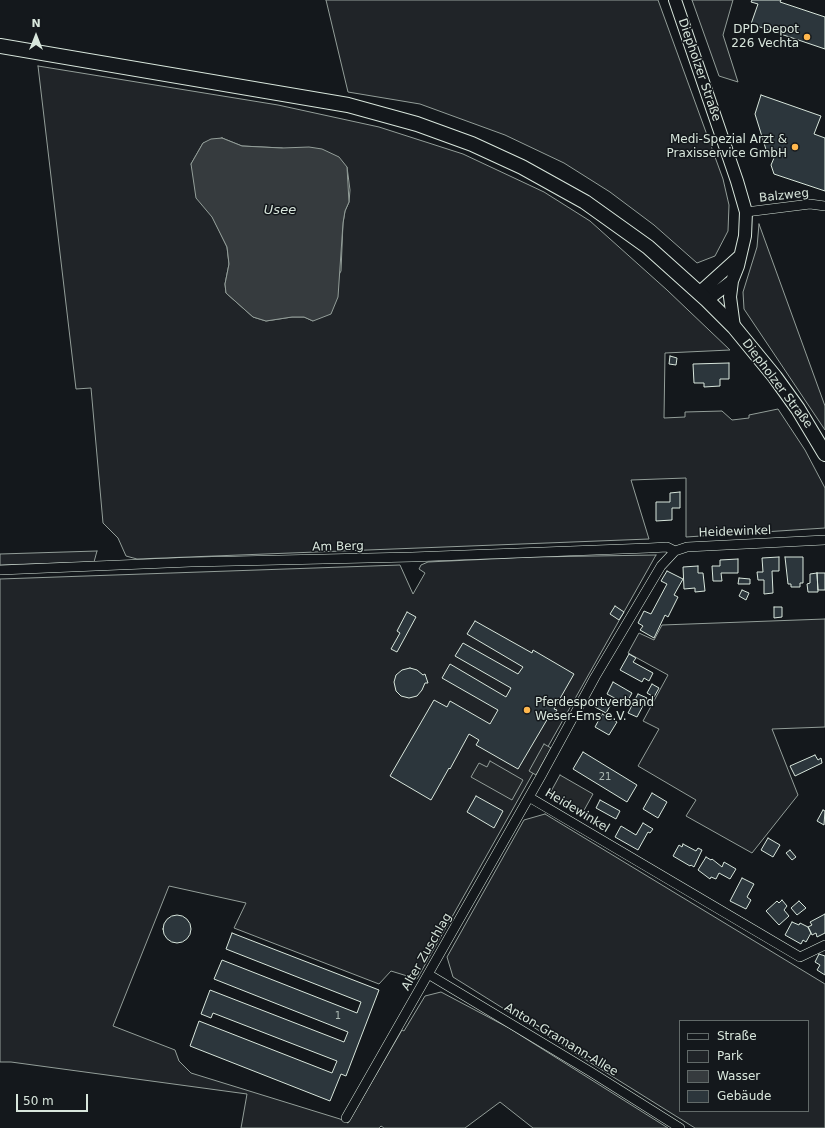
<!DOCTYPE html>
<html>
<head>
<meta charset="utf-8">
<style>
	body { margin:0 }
	#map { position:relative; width:825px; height:1128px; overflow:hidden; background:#14181c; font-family:"DejaVu Sans",sans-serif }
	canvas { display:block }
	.legend { position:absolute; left:679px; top:1020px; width:130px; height:92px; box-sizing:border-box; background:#14181c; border:1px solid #626a69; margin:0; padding:5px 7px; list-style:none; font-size:12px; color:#d8e6dc }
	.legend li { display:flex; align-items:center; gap:8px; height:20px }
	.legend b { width:20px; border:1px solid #626a69 }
	.north { position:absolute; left:16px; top:16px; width:40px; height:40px; -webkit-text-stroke:3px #14181c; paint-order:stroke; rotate:0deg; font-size:11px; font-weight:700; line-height:16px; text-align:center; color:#d8e6dc }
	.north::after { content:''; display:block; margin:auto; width:14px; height:18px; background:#d8e6dc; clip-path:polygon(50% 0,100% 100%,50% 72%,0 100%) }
	.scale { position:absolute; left:16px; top:1094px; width:72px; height:18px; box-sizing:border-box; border:2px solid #d8e6dc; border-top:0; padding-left:5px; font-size:12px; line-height:14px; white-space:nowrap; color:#d8e6dc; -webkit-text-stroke:3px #14181c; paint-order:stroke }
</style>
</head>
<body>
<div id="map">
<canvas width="825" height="1128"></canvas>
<ul class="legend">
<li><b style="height:5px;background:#14181c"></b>Straße</li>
<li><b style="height:11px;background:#202428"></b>Park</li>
<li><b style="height:11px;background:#363b3e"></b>Wasser</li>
<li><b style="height:11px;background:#2c363c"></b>Gebäude</li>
</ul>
<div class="north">N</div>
<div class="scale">50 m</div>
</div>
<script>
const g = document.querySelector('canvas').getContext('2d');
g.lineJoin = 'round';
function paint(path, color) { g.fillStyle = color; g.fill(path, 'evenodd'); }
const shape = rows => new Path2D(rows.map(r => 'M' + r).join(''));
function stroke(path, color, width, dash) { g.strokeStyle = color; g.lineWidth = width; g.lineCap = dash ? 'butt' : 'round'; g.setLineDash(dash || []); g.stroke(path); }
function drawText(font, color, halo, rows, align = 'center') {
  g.font = font + ' "DejaVu Sans",sans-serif'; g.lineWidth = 3; g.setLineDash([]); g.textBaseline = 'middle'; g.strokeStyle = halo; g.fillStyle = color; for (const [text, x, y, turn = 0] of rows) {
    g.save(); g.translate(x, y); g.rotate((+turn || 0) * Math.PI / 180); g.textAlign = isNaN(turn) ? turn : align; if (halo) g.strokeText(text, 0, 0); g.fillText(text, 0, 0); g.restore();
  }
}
const green = shape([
	[326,0,658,0,723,179,729,205,728,231,715,256,697,263,654,225,610,192,564,163,505,135,420,104,348,92,326,0],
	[692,0,733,0,723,35,738,82,719,76,692,0],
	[38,66,278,105,379,127,463,154,544,192,590,221,667,290,730,350,665,353,664,418,685,417,685,412,722,411,732,420,749,418,749,415,778,409,805,450,825,488,825,528,686,537,686,478,631,480,649,539,137,559,126,556,118,538,103,523,91,388,76,389,38,66],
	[222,138,242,146,282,148,347,167,350,190,349,202,345,211,343,223,341,271,313,321,304,317,292,317,266,321,253,317,226,293,225,284,229,264,227,247,212,216,191,164,203,143,222,138],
	[759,224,825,406,825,430,744,309,743,292,757,247,759,224],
	[97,551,94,562,0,565,0,554,97,551],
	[656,555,417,979,391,971,379,984,234,928,246,903,169,886,113,1026,175,1050,179,1061,191,1073,340,1119,348,1123,402,1030,404,1031,425,996,441,992,509,1028,668,1128,533,1128,500,1102,465,1128,384,1128,381,1126,379,1128,241,1128,247,1094,11,1062,0,1062,0,579,400,565,413,594,425,573,419,569,421,565,428,562,533,557,656,555],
	[825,619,825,727,772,729,798,795,752,853,686,816,696,800,638,766,659,729,643,721,668,675,628,653,639,633,654,640,662,625,825,619],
	[545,814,825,984,825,1128,695,1128,453,977,447,957,524,820,545,814],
	[680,1021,808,1021,808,1111,680,1111,680,1021]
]);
const parking = shape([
	[544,744,551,748,536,775,529,771,544,744],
	[490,761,523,780,512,800,471,777,479,763,487,767,490,761],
	[560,775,593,794,582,814,549,795,560,775]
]);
const water = shape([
	[222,138,242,146,282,148,309,147,322,149,339,157,347,167,349,202,345,211,343,223,338,297,331,314,313,321,304,317,292,317,266,321,253,317,226,293,225,284,229,264,227,247,212,217,196,198,191,164,203,143,211,139,222,138]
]);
const building = shape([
	[752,0,781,0,780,2,825,17,825,49,751,24,758,4,751,2,752,0],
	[761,95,821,116,814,134,825,138,825,191,774,174,771,165,774,158,768,156,755,114,761,95],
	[670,356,677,358,676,365,669,364,670,356],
	[729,363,729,379,720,379,720,386,704,387,704,383,694,383,693,364,729,363],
	[680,492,680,508,672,508,672,520,656,521,656,502,670,502,670,493,680,492],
	[779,557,779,571,772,571,773,593,764,594,764,580,758,580,757,572,763,572,762,558,779,557],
	[785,557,803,557,803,583,800,583,800,587,791,587,791,584,788,584,785,557],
	[738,559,738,573,721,573,722,581,713,581,712,566,720,566,720,560,738,559],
	[698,566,698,573,703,573,705,591,695,592,695,588,684,589,683,567,698,566],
	[667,571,683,579,674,595,678,597,668,617,665,615,654,638,640,630,643,626,638,623,644,611,651,614,667,584,661,581,667,571],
	[817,573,825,573,825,590,818,590,817,573],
	[817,573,818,592,808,592,807,584,810,583,810,574,817,573],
	[739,578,750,579,750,584,738,584,739,578],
	[742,590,749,593,746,600,739,596,742,590],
	[615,606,624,612,619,620,610,614,615,606],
	[774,607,782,607,782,617,774,618,774,607],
	[407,612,416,617,397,652,391,649,400,633,397,631,407,612],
	[475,621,532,653,533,650,574,674,554,709,557,710,551,720,548,718,518,769,476,745,479,740,469,734,450,769,449,768,431,800,390,776,434,700,447,707,450,701,490,724,498,710,442,678,450,664,506,697,511,688,455,656,463,643,518,674,523,667,467,634,475,621],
	[629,654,636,658,633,662,653,673,649,681,644,678,642,682,620,670,629,654],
	[410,668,417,670,423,675,425,674,428,683,425,683,422,690,417,696,409,698,401,696,396,691,394,682,396,675,402,670,410,668],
	[613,682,632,693,626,704,607,694,613,682],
	[652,684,659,688,654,697,647,693,652,684],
	[638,694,647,698,637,717,628,713,638,694],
	[599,700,610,706,606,713,595,707,599,700],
	[602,714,617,722,609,735,595,727,602,714],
	[583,752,637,785,627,802,573,769,583,752],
	[815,755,818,760,821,758,822,763,795,776,790,766,815,755],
	[652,793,667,802,658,818,643,809,652,793],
	[476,796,503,811,494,828,467,812,476,796],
	[600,800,620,811,616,819,596,808,600,800],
	[823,810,825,811,824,825,817,821,823,810],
	[643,823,653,829,650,833,648,832,638,850,615,837,621,826,636,835,643,823],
	[768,838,780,845,773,857,761,850,768,838],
	[683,844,696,851,698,848,702,850,694,867,691,865,690,866,673,856,679,845,682,847,683,844],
	[790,850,796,857,792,860,786,853,790,850],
	[706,857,711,860,712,859,722,867,724,862,736,869,730,879,719,873,716,879,711,877,710,879,698,870,706,857],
	[742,878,754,884,747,897,751,900,746,909,730,901,742,878],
	[782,900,787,906,784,910,789,916,779,925,766,911,777,901,779,903,782,900],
	[799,901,806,908,797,915,791,908,799,901],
	[825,914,825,933,817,937,816,933,812,935,808,927,812,925,810,922,825,914],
	'163 929a14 14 0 1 1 28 0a14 14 0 1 1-28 0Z',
	[792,922,799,925,800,923,808,927,811,933,806,942,803,940,801,944,785,935,792,922],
	[232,933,379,990,346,1076,341,1074,330,1101,190,1046,199,1021,332,1073,337,1061,213,1013,211,1018,201,1014,210,990,344,1042,348,1032,214,979,222,960,357,1013,361,1002,226,949,232,933],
	[819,954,825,956,825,975,817,970,820,965,815,962,819,954]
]);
const street = shape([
	[746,212,810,204,825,206],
	[0,570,191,562,412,557,649,548,667,547,675,551],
	[529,797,800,957,825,945],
	[428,974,591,1072,680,1128],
	[346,1118,541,776,595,677,661,566,675,551,687,547,825,540]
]);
const secondary = shape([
	[675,0,737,181,746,212,745,236,738,266,732,281,707,300],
	[732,281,730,297,734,327],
	[699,293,740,256]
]);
const primary = shape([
	[0,46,348,105,417,124,472,144,522,167,585,202,648,247,707,300,734,327,775,377,798,409,825,454]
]);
const markers = [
	[807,37,4,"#ffb74d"],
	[795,147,4,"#ffb74d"],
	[527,710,4,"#ffb74d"]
];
const numberNames = [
	["21",605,777],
	["1",338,1016]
];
const poiNames = [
	["DPD Depot",799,30],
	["226 Vechta",799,44],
	["Medi-Spezial Arzt &",787,140],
	["Praxisservice GmbH",787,154],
	["Pferdesportverband",535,703,"left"],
	["Weser-Ems e.V.",535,717,"left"]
];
const streetNames = [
	["Diepholzer Straße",699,70,71],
	["Balzweg",784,196,-6],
	["Diepholzer Straße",777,384,53],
	["Heidewinkel",735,532,-2],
	["Am Berg",338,547,-1],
	["Heidewinkel",577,811,31],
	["Alter Zuschlag",427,952,-60],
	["Anton-Gramann-Allee",561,1040,31]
];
const waterNames = [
	["Usee",280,211]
];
paint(green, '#202428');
stroke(green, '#939e99', 1);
paint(parking, '#24282b');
stroke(parking, '#939e99', 1);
paint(water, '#363b3e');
stroke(water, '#939e99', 1);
paint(building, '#2c363c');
stroke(building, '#d8e6dc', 1);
stroke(street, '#d8e6dc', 10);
stroke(secondary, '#d8e6dc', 14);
stroke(primary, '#d8e6dc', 16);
stroke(street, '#14181c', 9);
stroke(secondary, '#14181c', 12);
stroke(primary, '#14181c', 14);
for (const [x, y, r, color] of markers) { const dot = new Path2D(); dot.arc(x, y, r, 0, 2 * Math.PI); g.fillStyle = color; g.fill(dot); stroke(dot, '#14181c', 1.5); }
drawText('10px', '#adbab4', null, numberNames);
drawText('12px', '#d8e6dc', '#14181c', poiNames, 'right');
drawText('12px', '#d8e6dc', '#14181c', streetNames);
drawText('italic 13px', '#d8e6dc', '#14181c', waterNames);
</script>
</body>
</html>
